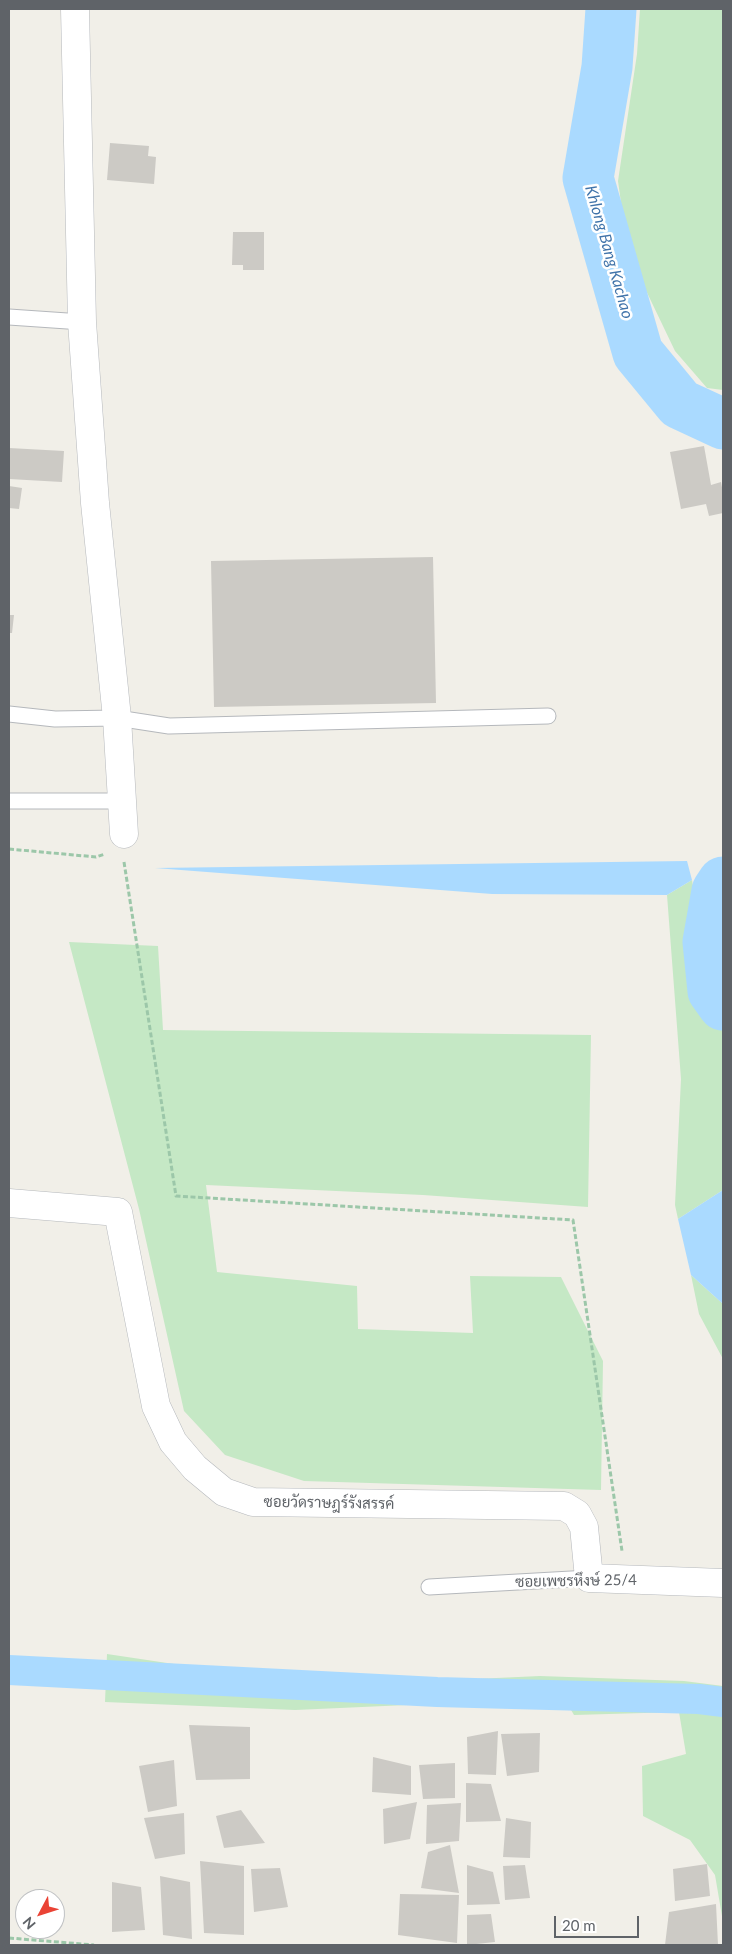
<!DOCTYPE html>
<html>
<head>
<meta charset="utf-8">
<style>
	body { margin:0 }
	#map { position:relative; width:732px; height:1954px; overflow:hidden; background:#f1efe8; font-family:Lato,sans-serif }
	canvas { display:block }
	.frame { position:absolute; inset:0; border:10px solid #5f6368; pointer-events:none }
	.north { position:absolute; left:15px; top:1889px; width:50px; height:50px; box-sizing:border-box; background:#fff; border:1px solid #bfc1c3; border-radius:50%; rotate:230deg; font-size:14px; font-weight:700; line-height:20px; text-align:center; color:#5f6368 }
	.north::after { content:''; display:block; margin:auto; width:18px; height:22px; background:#ea4335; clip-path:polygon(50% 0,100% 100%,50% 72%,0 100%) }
	.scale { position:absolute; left:554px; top:1916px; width:85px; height:22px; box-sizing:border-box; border:2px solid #5f6368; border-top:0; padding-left:6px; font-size:15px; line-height:18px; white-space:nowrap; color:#5f6368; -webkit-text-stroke:4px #fff; paint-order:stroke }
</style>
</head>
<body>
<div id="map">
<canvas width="732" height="1954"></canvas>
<div class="frame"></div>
<div class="north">N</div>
<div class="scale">20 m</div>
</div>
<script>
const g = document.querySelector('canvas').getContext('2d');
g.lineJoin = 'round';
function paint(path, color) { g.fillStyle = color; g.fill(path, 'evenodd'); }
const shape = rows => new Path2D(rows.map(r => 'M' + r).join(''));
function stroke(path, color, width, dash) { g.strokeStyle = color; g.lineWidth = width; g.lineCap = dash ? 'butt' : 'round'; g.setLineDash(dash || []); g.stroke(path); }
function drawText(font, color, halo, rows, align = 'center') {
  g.font = font + ' Lato,Sarabun,sans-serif'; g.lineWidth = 5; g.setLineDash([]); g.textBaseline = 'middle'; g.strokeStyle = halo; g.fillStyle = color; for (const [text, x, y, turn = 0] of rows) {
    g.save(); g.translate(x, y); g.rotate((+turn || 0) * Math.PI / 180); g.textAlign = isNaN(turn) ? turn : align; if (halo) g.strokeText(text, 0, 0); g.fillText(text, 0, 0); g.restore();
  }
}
const green = shape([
	[640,9,723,9,723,390,707,388,675,351,628,253,618,181,637,54],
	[692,880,715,1018,723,1032,723,1190,678,1219,675,1205,681,1079,667,895],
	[69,942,158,946,163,1030,591,1035,588,1207,423,1195,206,1185,217,1272,357,1286,358,1329,473,1333,470,1276,561,1277,603,1361,601,1490,304,1481,225,1455,184,1411,139,1209],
	[691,1275,723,1304,723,1359,699,1314],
	[107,1654,321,1686,540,1676,684,1681,723,1686,723,1922,715,1875,690,1840,643,1816,642,1766,686,1754,679,1712,574,1715,564,1698,295,1710,105,1702]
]);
const water = shape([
	[687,861,692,880,667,895,492,894,155,868],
	[723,1190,723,1304,691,1275,678,1219]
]);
const canal = shape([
	[9,1670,437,1692,699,1699,723,1702]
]);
const river = shape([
	[611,9,607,67,588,178,638,353,680,404,723,424],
	[723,882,717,891,708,942,713,991,723,1005]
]);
const building = shape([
	[110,143,149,146,148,156,156,157,154,184,107,180],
	[233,232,264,232,264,270,243,270,243,265,232,265],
	[704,446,711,485,721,482,723,493,723,513,709,516,706,504,681,509,670,452],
	[9,448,64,451,62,482,9,479],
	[9,486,22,488,19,509,9,508],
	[433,557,436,703,214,707,211,561],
	[9,615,14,615,12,633,9,633],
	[189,1725,250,1727,250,1779,196,1780],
	[498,1731,496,1775,468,1774,467,1737],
	[540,1733,539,1772,507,1776,501,1734],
	[373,1757,411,1766,411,1795,372,1792],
	[174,1760,177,1806,148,1812,139,1766],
	[455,1763,455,1798,423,1799,419,1765],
	[466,1783,491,1784,501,1821,466,1822],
	[417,1802,410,1839,384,1844,383,1809],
	[461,1803,459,1841,426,1844,427,1805],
	[241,1810,265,1843,224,1848,216,1816],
	[184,1813,185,1854,155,1859,144,1818],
	[506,1818,531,1822,530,1858,503,1857],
	[450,1845,459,1893,421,1888,428,1852],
	[200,1861,244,1866,244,1935,204,1933],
	[707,1864,710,1896,675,1901,673,1869],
	[467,1865,493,1872,500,1904,467,1905],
	[525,1865,530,1898,505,1900,503,1866],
	[280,1868,288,1907,254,1912,251,1869],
	[160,1876,190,1882,192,1939,163,1935],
	[112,1882,141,1887,145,1930,112,1932],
	[400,1894,459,1895,457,1943,398,1935],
	[716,1904,718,1945,665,1945,669,1912],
	[491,1914,495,1942,467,1945,467,1915]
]);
const path = shape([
	[9,849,96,857,105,854],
	[124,862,176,1196,573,1220,622,1551],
	[9,1938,94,1945]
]);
const service = shape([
	[9,317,82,322],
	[9,714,55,719,117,718,169,726,548,716],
	[9,801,121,801],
	[429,1587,589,1578]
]);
const minor = shape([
	[75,9,82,322,95,503,117,718,124,834],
	[9,1203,118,1212,156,1406,173,1442,195,1468,224,1492,253,1502,564,1506,577,1514,584,1527,589,1578,723,1583]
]);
const streetNames = [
	["ซอยวัดราษฎร์รังสรรค์",329,1503,1],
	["ซอยเพชรหึงษ์ 25/4",576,1581,-1]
];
const waterNames = [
	["Khlong Bang Kachao",609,252,74]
];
paint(green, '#c5e8c5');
paint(water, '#aadaff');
stroke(canal, '#aadaff', 30);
stroke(river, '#aadaff', 51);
paint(building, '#cccac5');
stroke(service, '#b5b8bc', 17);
stroke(minor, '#b5b8bc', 29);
stroke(path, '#9cc7a9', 3, [5, 2.5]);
stroke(service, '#fff', 15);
stroke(minor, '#fff', 28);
drawText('15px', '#5f6368', '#fff', streetNames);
drawText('italic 16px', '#4174aa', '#fff', waterNames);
</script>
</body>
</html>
